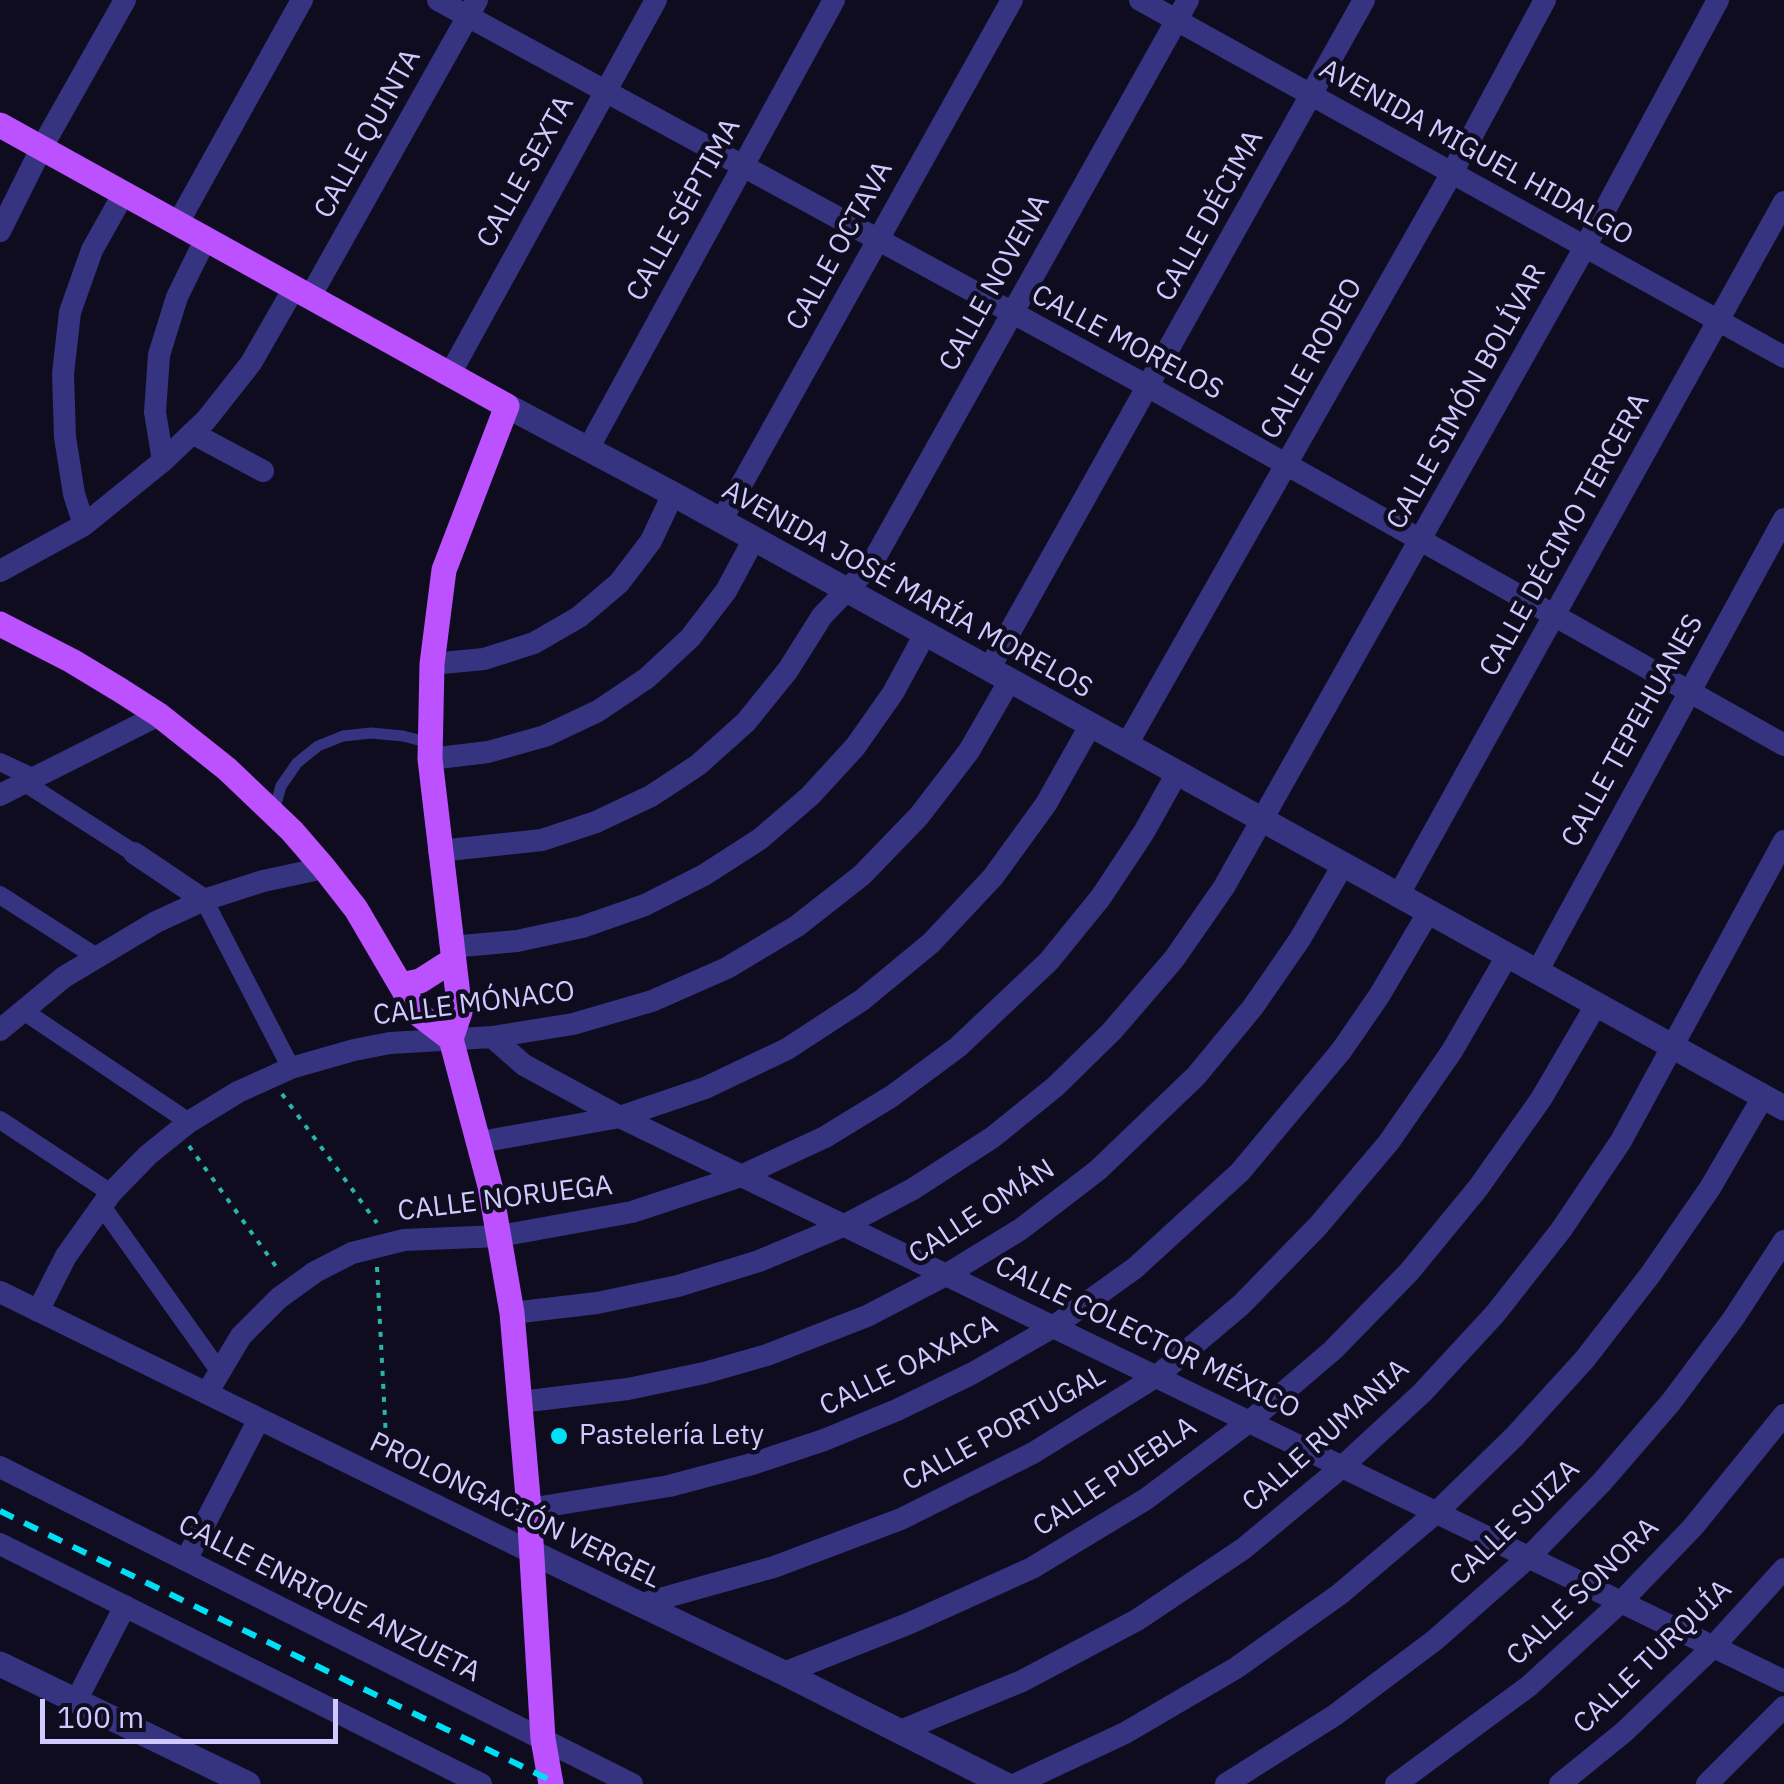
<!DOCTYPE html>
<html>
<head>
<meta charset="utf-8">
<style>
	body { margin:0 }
	#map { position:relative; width:1784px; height:1784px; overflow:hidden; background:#0f0c20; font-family:"IBM Plex Sans",sans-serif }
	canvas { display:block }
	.scale { position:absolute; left:40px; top:1699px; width:298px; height:45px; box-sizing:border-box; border:5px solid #d0caff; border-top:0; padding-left:12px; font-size:30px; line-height:35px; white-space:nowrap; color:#d0caff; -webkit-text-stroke:8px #0f0c20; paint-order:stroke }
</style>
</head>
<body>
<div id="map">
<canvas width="1784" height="1784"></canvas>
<div class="scale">100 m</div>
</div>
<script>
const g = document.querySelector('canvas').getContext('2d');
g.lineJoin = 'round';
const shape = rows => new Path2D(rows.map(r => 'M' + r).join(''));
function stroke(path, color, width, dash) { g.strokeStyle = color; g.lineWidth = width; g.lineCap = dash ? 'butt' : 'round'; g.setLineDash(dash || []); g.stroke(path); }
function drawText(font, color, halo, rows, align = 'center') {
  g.font = font + ' "IBM Plex Sans",sans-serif'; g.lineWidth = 9; g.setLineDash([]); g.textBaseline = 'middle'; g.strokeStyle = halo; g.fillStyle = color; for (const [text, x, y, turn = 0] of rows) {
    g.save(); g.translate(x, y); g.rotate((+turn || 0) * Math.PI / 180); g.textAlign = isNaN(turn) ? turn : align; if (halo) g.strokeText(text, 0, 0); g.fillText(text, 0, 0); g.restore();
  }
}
const path = shape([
	[282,1094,377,1223],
	[189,1146,280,1272],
	[377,1267,387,1457]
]);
const service = shape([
	[274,811,281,786,297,763,318,746,343,736,371,733,403,736,430,743]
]);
const pedestrian = shape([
	[0,762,32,777],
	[22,781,134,853],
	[0,895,95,956],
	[204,900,291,1068],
	[22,1010,189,1122],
	[0,1120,111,1193],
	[101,1205,220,1372]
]);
const minor = shape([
	[438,0,1149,387,1784,745],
	[1140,0,1784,357],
	[178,223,302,0],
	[0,231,42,147,125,0],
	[310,297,477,0],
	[450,374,656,0],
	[192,433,263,471],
	[588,449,834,0],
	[163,461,155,412,159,355,177,297,206,238],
	[721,521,1012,0],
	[84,525,74,494,65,437,63,374,70,312,92,250,124,193],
	[0,571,84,525,163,461,206,420,251,363,294,288],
	[432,664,484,659,534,643,579,617,619,583,651,541,673,494],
	[989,669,1364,0],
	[1126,746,1453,171,1545,0],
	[430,759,488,752,545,736,598,711,647,678,690,638,726,591,754,539],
	[0,795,159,715],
	[439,851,542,840,596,822,651,796,698,765,746,722,788,670,822,616,871,565,1188,0],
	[134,853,204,900],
	[1398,896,1784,202],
	[451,947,517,941,582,927,645,905,704,875,760,839,810,796,855,747,893,693,925,634],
	[1537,972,1784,519],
	[0,1030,64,977,156,922,204,900,263,881,324,868],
	[492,1037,524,1065,620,1117,1784,1681],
	[480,1142,620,1117,705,1088,787,1049,862,1000,931,943,993,877,1046,804,1090,726],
	[0,1292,531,1552],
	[38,1311,66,1256,111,1193,148,1155,189,1122,238,1092,291,1068,354,1050,390,1043,492,1037,573,1024,652,1001,727,968,797,926,862,875,919,816,969,751,1010,680],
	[512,1313,597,1303,678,1286,759,1261,845,1225,913,1189,993,1137,1056,1086,1112,1031,1174,959,1224,887,1585,247,1718,0],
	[207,1393,241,1336,279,1298,315,1272,352,1253,404,1240,500,1236,632,1212,741,1176,825,1137,892,1096,958,1047,1049,961,1101,897,1144,832,1177,773],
	[520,1402,628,1389,704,1373,767,1355,867,1316,946,1275,1021,1229,1098,1170,1196,1076,1253,1007,1300,939,1343,865],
	[0,1467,632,1784],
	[529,1509,669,1486,752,1464,824,1440,897,1410,973,1373,1053,1327,1135,1268,1240,1172,1341,1051,1379,996,1428,913],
	[0,1544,481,1784],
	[186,1560,259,1419],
	[638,1605,774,1567,901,1519,1033,1453,1157,1376,1241,1305,1318,1226,1389,1142,1452,1051,1507,956],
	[784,1673,910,1623,1032,1568,1146,1499,1250,1421,1333,1350,1409,1272,1478,1188,1541,1099,1596,1005],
	[76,1701,125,1606],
	[898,1732,1022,1681,1137,1620,1243,1549,1343,1466,1422,1393,1495,1314,1561,1230,1621,1141,1784,841],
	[1016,1784,1125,1733,1236,1668,1340,1594,1438,1511,1514,1437,1585,1359,1650,1275,1710,1188,1763,1097],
	[1226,1784,1335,1715,1435,1640,1529,1557,1602,1482,1671,1402,1733,1319,1784,1241],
	[1396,1784,1529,1686,1621,1602,1693,1527,1784,1415],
	[1560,1784,1624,1732,1713,1647,1784,1569],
	[1707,1784,1784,1707]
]);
const tertiary = shape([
	[507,406,673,494,1784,1108],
	[531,1552,784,1673,1004,1784],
	[0,1664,248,1784]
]);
const primary = shape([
	[0,125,507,406,444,570,432,664,430,759,460,1012,451,1039,490,1186,512,1313,529,1509,543,1739,551,1784],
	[0,624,72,661,120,690,159,715,227,769,292,831,324,868,356,909,417,1013,451,1039],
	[401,985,420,981,453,960]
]);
const rail = shape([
	[0,1511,558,1784]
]);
const markers = [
	[559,1436,10,"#00e0f5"]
];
const streetNames = [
	["CALLE QUINTA",368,134,-61],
	["AVENIDA MIGUEL HIDALGO",1476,153,29],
	["CALLE SEXTA",526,172,-61],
	["CALLE SÉPTIMA",684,210,-61],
	["CALLE DÉCIMA",1210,216,-61],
	["CALLE OCTAVA",840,246,-61],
	["CALLE NOVENA",995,283,-61],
	["CALLE MORELOS",1127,343,28],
	["CALLE RODEO",1312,359,-61],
	["CALLE SIMÓN BOLÍVAR",1467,397,-61],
	["CALLE DÉCIMO TERCERA",1565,535,-61],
	["AVENIDA JOSÉ MARÍA MORELOS",907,590,29],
	["CALLE TEPEHUANES",1633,731,-61],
	["CALLE MÓNACO",474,1004,-7],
	["CALLE NORUEGA",505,1199,-7],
	["CALLE OMÁN",982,1212,-33],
	["CALLE COLECTOR MÉXICO",1147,1338,26],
	["CALLE OAXACA",909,1366,-26],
	["CALLE PORTUGAL",1004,1429,-29],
	["CALLE RUMANIA",1326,1436,-42],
	["CALLE PUEBLA",1115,1477,-34],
	["PROLONGACIÓN VERGEL",515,1511,26],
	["CALLE SUIZA",1515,1523,-44],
	["CALLE SONORA",1583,1592,-44],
	["CALLE ENRIQUE ANZUETA",329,1599,27],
	["CALLE TURQUÍA",1653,1657,-44]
];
const poiNames = [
	["Pastelería Lety",579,1436]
];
stroke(path, '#28b5ab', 4, [5, 8]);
stroke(service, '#363481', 11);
stroke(pedestrian, '#363481', 18);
stroke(minor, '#363481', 22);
stroke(tertiary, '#363481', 25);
stroke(primary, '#bc51ff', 25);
stroke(rail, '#00e0f5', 6, [15, 12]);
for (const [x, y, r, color] of markers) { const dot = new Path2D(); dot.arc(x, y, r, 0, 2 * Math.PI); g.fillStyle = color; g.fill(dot); stroke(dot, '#0f0c20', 4); }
drawText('28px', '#d0caff', '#0f0c20', streetNames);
drawText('28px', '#d0caff', '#0f0c20', poiNames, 'left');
</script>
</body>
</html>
